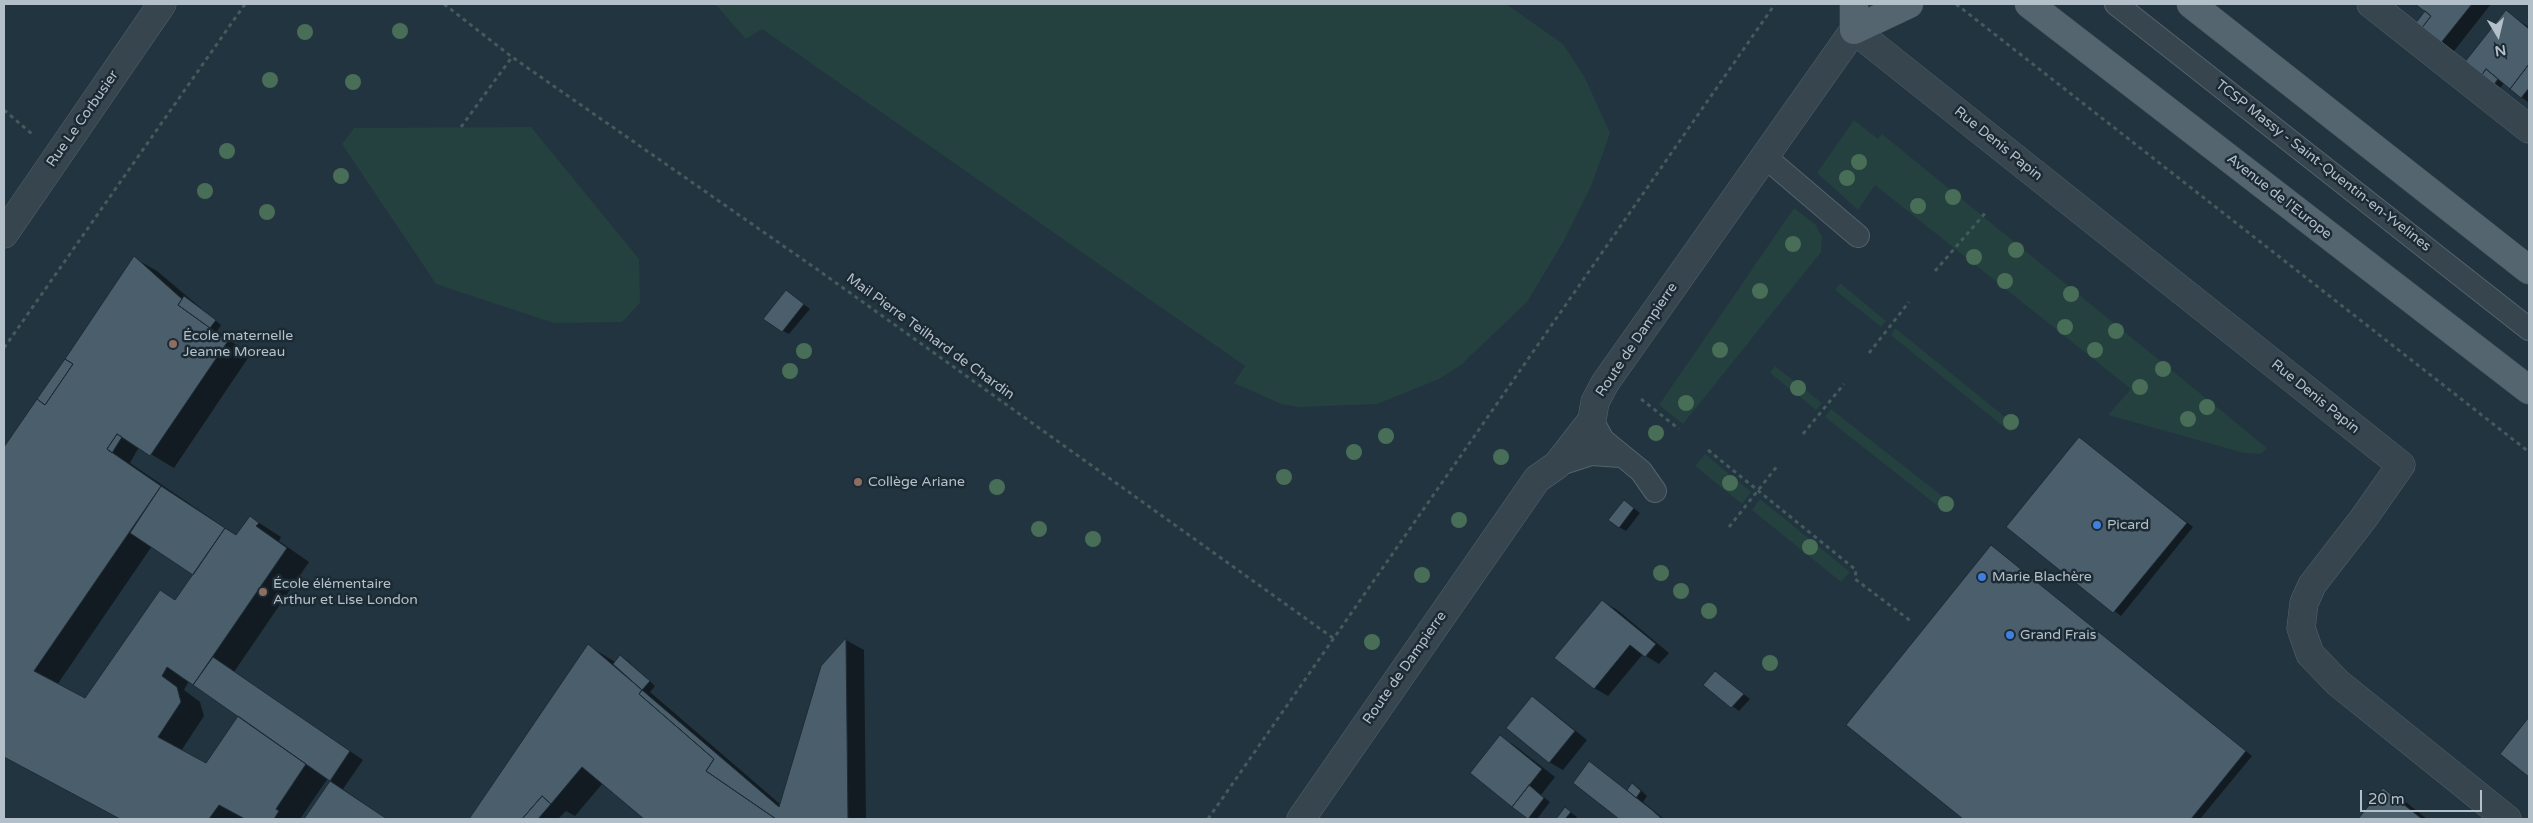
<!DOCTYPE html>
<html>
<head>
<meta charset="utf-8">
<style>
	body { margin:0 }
	#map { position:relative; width:2533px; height:823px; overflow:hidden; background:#22343f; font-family:"Varela Round",sans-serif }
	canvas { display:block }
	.frame { position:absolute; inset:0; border:5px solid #b3c0ca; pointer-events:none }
	.north { position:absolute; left:2473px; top:10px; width:50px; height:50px; -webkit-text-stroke:4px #1c2a34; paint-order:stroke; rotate:171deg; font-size:14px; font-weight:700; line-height:20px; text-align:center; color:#b3c0ca }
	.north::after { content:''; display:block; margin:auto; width:18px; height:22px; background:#b3c0ca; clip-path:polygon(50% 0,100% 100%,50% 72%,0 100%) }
	.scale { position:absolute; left:2360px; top:790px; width:122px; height:22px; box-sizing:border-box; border:2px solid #b3c0ca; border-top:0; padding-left:6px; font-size:15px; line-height:18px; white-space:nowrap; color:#b3c0ca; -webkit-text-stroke:4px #1c2a34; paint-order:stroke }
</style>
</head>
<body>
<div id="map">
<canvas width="2533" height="823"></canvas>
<div class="frame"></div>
<div class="north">N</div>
<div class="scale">20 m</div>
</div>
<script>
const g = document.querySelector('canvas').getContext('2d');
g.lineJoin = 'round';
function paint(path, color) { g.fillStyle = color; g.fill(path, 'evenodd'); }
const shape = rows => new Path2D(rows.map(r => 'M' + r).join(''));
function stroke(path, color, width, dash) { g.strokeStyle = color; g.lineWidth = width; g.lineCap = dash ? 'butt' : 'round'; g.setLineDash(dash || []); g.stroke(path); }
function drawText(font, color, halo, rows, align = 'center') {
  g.font = font + ' "Varela Round",sans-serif'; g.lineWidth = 5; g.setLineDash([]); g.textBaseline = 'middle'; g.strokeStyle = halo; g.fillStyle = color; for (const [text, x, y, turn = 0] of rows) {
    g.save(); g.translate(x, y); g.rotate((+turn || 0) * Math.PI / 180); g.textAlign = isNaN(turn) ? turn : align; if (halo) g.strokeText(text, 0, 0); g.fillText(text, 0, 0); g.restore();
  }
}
const green = shape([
	[715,4,1506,4,1563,44,1585,78,1610,133,1592,184,1562,244,1527,302,1461,365,1439,379,1377,404,1299,407,1281,404,1234,383,1245,366,762,29,746,39],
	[1854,120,1878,139,1882,134,2267,448,2261,454,2244,453,2108,415,2131,389,1875,185,1858,210,1817,173],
	[531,127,639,259,640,303,622,322,554,323,436,284,342,144,354,128],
	[1794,208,1815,224,1822,237,1821,252,1683,424,1659,405],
	[1840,283,1886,321,1881,327,1835,290],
	[1895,328,2015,425,2010,432,1891,335],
	[1775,366,1822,403,1816,410,1770,373],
	[1831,409,1951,503,1944,511,1825,417],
	[1705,454,1751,492,1742,504,1695,466],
	[1760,499,1850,572,1841,582,1752,510]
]);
const shadow = shape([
	[2417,4,2491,4,2454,51,2441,43,2430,14],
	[2506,12,2529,27,2529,103,2504,83,2500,88,2493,85],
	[134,258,157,271,221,325,217,331,250,355,174,468,139,447,130,463,237,536,250,517,281,537,279,541,309,562,234,672,363,760,343,789,387,819,305,819,332,780,328,778,300,819,121,819,4,756,4,449],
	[152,546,195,574,176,601,86,700,57,685],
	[189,681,245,720,207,765,181,751,204,716,200,702,184,690],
	[787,292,810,309,789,334,783,331],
	[2080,439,2193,527,2121,616,2008,527],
	[1631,506,1640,513,1626,531,1619,527],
	[1998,551,2252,756,2200,819,1965,819,1847,725],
	[1602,602,1616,609,1669,653,1659,664,1643,654,1608,696,1594,688],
	[846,640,864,650,866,819,646,819,603,783,575,816,566,811,558,819,470,819,589,646,615,662,620,656,627,660,655,686,650,692,781,805],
	[1715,672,1750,699,1739,711,1705,685],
	[1532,698,1545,706,1587,740,1563,770,1549,762],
	[2529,719,2529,775,2502,753],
	[1501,737,1514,745,1555,777,1541,795,1550,802,1537,819,1528,818],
	[1589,763,1628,791,1632,785,1639,788,1647,796,1643,802,1664,819,1621,819,1575,783],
	[2383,790,2407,803,2427,819,2359,819],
	[1566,809,1577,817,1575,819,1557,819]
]);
const building = shape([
	[2415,4,2472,4,2440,44,2421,29,2431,16,2415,4],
	[2506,10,2529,29,2529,64,2510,89,2486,69,2481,76,2464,63,2506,10],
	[2425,11,2431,16,2421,29,2415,24,2425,11],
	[2529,64,2529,88,2521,98,2510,89,2529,64],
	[2486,69,2498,79,2493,86,2481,76,2486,69],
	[134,256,182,299,178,305,228,341,150,456,117,434,107,449,161,486,34,671,85,698,160,590,175,600,225,528,236,535,250,516,259,523,256,526,287,548,193,685,167,667,162,676,177,687,181,702,158,737,206,763,238,716,306,764,276,809,279,811,274,819,245,819,219,805,209,819,120,819,4,757,4,447,37,399,45,405,73,364,65,359,134,256],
	[786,290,804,304,782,332,763,319,786,290],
	[184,296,216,320,210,328,178,305,184,296],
	[65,359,73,364,45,405,37,399,65,359],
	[117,434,122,437,112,453,107,449,117,434],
	[2079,437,2187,523,2113,613,2006,527,2079,437],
	[161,486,225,528,193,575,130,533,161,486],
	[1624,500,1634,508,1619,528,1608,520,1624,500],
	[1991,545,2246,751,2191,819,1963,819,1846,725,1991,545],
	[1602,600,1656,644,1645,657,1630,645,1594,689,1554,658,1602,600],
	[846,638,848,819,776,819,706,771,714,759,639,694,642,690,779,807,821,666,846,638],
	[588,644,642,690,639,694,714,759,706,771,776,819,644,819,582,767,551,804,542,796,522,819,469,819,588,644],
	[620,655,650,681,642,690,613,664,620,655],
	[213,657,350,751,330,781,193,685,213,657],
	[1715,671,1744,694,1731,708,1703,685,1715,671],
	[1532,696,1575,731,1549,763,1506,728,1532,696],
	[2529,717,2529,777,2500,754,2529,717],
	[1500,735,1542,769,1512,807,1470,773,1500,735],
	[1589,761,1652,810,1662,819,1619,819,1573,783,1589,761],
	[330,781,387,819,304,819,330,781],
	[1632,783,1641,791,1636,798,1627,790,1632,783],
	[1529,785,1544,798,1528,819,1512,807,1529,785],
	[2383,788,2422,819,2358,819,2383,788],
	[542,796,551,804,538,819,522,819,542,796],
	[1565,807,1571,812,1565,819,1556,819,1565,807]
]);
const path = shape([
	[444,4,512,57,818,270,1333,638],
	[1956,4,2529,452],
	[4,110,32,134],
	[461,127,512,57],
	[1935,271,1987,211],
	[4,348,245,4],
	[1869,353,1909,302],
	[1641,399,1679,429],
	[1803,434,1844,384],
	[1708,450,1856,570,1855,579,1912,622],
	[1729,527,1778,465],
	[1208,819,1775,4]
]);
const lane = shape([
	[2116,4,2529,329],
	[1764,156,1858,236],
	[1592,420,1603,440,1641,471,1655,491],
	[1557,465,1591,454,1621,456]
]);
const street = shape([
	[2371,4,2529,129],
	[4,234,162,4],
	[1301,819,1537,479,1557,465,1592,420,1595,402,1605,383,1854,30,2401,465,2363,519,2312,585,2304,603,2301,628,2310,654,2338,683,2507,819]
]);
const primary = shape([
	[1854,4,1854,30,1909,4],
	[2029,4,2529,390],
	[2191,4,2529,270]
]);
const trees = [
	[400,31],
	[305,32],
	[270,80],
	[353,82],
	[227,151],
	[1859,162],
	[341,176],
	[1847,178],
	[205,191],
	[1953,197],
	[1918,206],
	[267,212],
	[1793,244],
	[2016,250],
	[1974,257],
	[2005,281],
	[1760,291],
	[2071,294],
	[2065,327],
	[2116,331],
	[1720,350],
	[2095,350],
	[804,351],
	[2163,369],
	[790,371],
	[2140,387],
	[1798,388],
	[1686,403],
	[2207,407],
	[2188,419],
	[2011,422],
	[1656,433],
	[1386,436],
	[1354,452],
	[1501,457],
	[1284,477],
	[1730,483],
	[997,487],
	[1946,504],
	[1459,520],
	[1039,529],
	[1093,539],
	[1810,547],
	[1661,573],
	[1422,575],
	[1681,591],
	[1709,611],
	[1372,642],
	[1770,663]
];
const markers = [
	[173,344,5,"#8d6e63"],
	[858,482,5,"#8d6e63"],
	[2097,525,5,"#3f7fe0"],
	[1982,577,5,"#3f7fe0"],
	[263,592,5,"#8d6e63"],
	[2010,635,5,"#3f7fe0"]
];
const streetNames = [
	["Rue Le Corbusier",83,119,-55],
	["Rue Denis Papin",1998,144,39],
	["TCSP Massy - Saint-Quentin-en-Yvelines",2323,166,38],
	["Avenue de l'Europe",2279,197,38],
	["Mail Pierre Teilhard de Chardin",930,337,36],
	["Route de Dampierre",1637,340,-56],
	["Rue Denis Papin",2315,397,39],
	["Route de Dampierre",1405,668,-55]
];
const poiNames = [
	["École maternelle",183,336],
	["Jeanne Moreau",183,352],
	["Collège Ariane",868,482],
	["Picard",2107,525],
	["Marie Blachère",1992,577],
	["École élémentaire",273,584],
	["Arthur et Lise London",273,600],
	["Grand Frais",2020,635]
];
paint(green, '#24403f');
paint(shadow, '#0007');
paint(building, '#4b5e6b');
stroke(building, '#1e2c36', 1);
stroke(lane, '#55636d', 24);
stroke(street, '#55636d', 29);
stroke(primary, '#43515b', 29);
stroke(path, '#425c5b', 3, [4, 4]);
stroke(lane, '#37454f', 22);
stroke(street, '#37454f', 28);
stroke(primary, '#54656f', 28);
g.fillStyle = '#486e57';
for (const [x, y] of trees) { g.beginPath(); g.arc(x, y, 8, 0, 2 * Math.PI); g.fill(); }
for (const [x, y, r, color] of markers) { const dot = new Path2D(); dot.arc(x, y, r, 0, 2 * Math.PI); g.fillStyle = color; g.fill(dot); stroke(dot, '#1c2a34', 2); }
drawText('14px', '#b3c0ca', '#1c2a34', streetNames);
drawText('14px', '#b3c0ca', '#1c2a34', poiNames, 'left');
</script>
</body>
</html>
